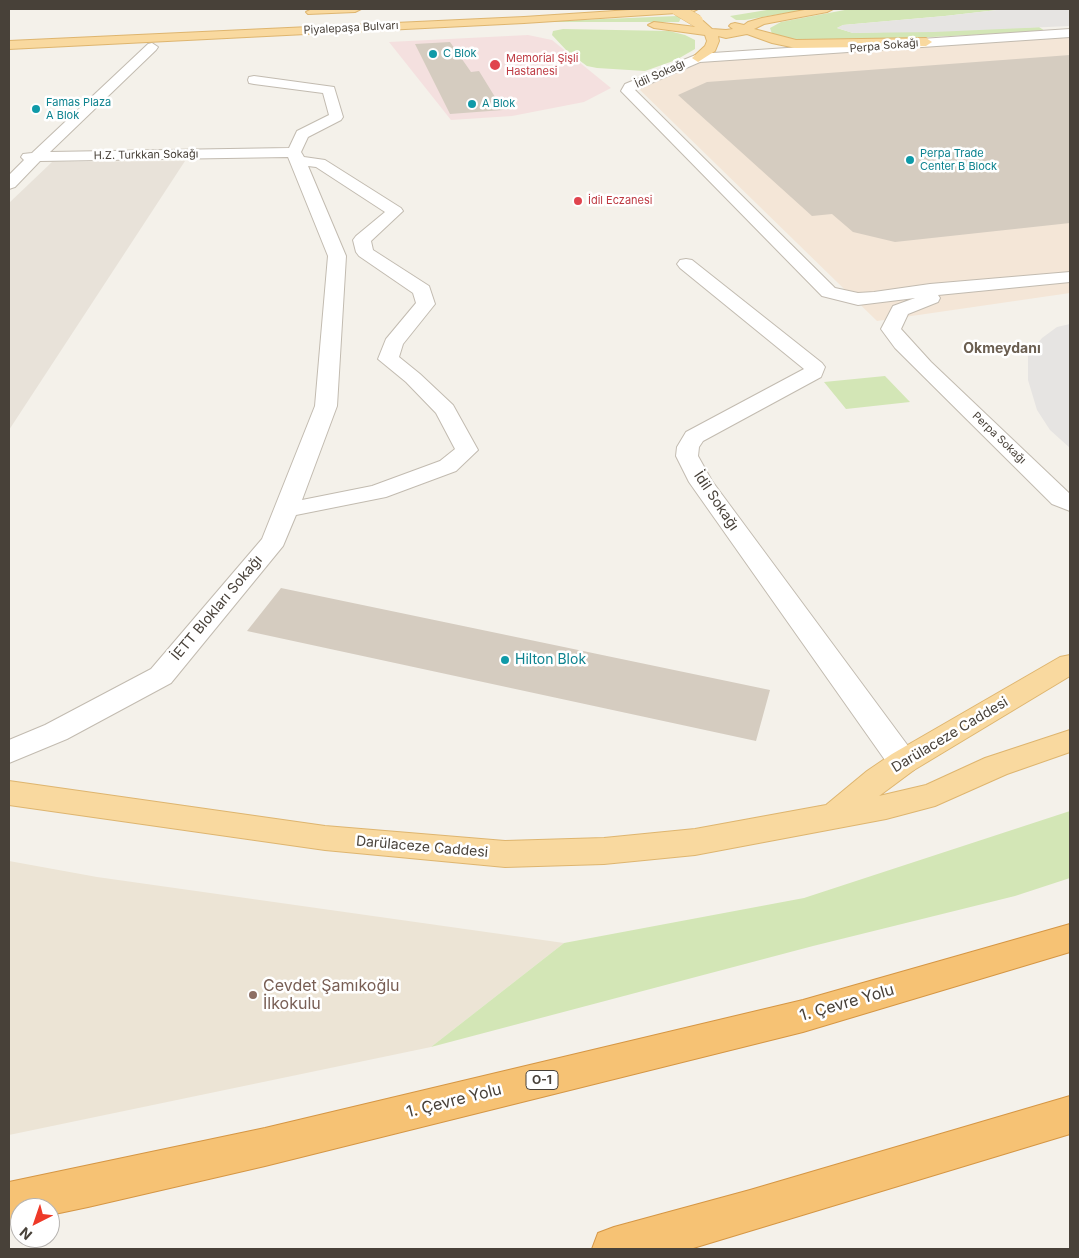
<!DOCTYPE html>
<html>
<head>
<meta charset="utf-8">
<style>
	body { margin:0 }
	#map { position:relative; width:1079px; height:1258px; overflow:hidden; background:#f4f1ea; font-family:Inter,sans-serif }
	canvas { display:block }
	.frame { position:absolute; inset:0; border:10px solid #484139; pointer-events:none }
	.north { position:absolute; left:10px; top:1198px; width:50px; height:50px; box-sizing:border-box; background:#fff; border:1px solid #b6b3b0; border-radius:50%; rotate:221deg; font-size:14px; font-weight:700; line-height:20px; text-align:center; color:#484139 }
	.north::after { content:''; display:block; margin:auto; width:18px; height:22px; background:#ee3928; clip-path:polygon(50% 0,100% 100%,50% 72%,0 100%) }
</style>
</head>
<body>
<div id="map">
<canvas width="1079" height="1258"></canvas>
<div class="frame"></div>
<div class="north">N</div>
</div>
<script>
const g = document.querySelector('canvas').getContext('2d');
g.lineJoin = 'round';
function paint(path, color) { g.fillStyle = color; g.fill(path, 'evenodd'); }
const shape = rows => new Path2D(rows.map(r => 'M' + r).join(''));
function stroke(path, color, width, dash) { g.strokeStyle = color; g.lineWidth = width; g.lineCap = dash ? 'butt' : 'round'; g.setLineDash(dash || []); g.stroke(path); }
function drawText(font, color, halo, rows, align = 'center') {
  g.font = font + ' Inter,sans-serif'; g.lineWidth = 5; g.setLineDash([]); g.textBaseline = 'middle'; g.strokeStyle = halo; g.fillStyle = color; for (const [text, x, y, turn = 0] of rows) {
    g.save(); g.translate(x, y); g.rotate((+turn || 0) * Math.PI / 180); g.textAlign = isNaN(turn) ? turn : align; if (halo) g.strokeText(text, 0, 0); g.fillText(text, 0, 0); g.restore();
  }
}
const residential = shape([
	[185,161,9,430,9,203,52,162]
]);
const commercial = shape([
	[1070,35,1070,293,877,321,639,89,707,60]
]);
const education = shape([
	[9,861,97,877,564,943,431,1047,9,1135]
]);
const medical = shape([
	[528,35,552,40,611,88,584,102,512,116,451,120,389,42]
]);
const green = shape([
	[773,9,810,9,745,20,736,20,730,16],
	[850,9,1006,9,945,16,843,25,837,28,853,33,1039,27,1045,31,838,42,782,38,772,34,770,28,781,22],
	[677,16,681,18,679,22,531,22],
	[563,29,669,31,685,35,695,40,695,49,676,60,645,71,597,68,587,66,568,52,552,35,553,31],
	[885,376,910,402,846,409,824,382],
	[1070,811,1070,878,1015,896,813,946,431,1047,564,943,804,898]
]);
const parking = shape([
	[1006,9,1070,9,1070,26,934,32,853,33,837,28,843,25,945,16],
	[1070,324,1070,448,1050,430,1037,410,1028,380,1028,355,1042,338,1057,327]
]);
const building = shape([
	[450,42,471,72,479,71,503,110,450,114,415,44],
	[1070,55,1070,223,895,242,853,232,832,214,812,216,678,95,707,82],
	[281,588,770,690,756,741,247,631]
]);
const minor = shape([
	[1070,29,1070,37,700,62,635,90,835,288,858,293,874,292,930,284,1070,272,1070,282,938,295,940,298,938,302,908,314,901,329,931,362,1070,494,1070,511,1052,504,895,348,881,329,893,306,915,298,858,305,822,296,621,91,625,84,698,54,1070,29],
	[152,43,158,47,156,50,50,152,289,148,297,131,329,115,323,93,254,84,249,83,248,80,249,77,254,76,334,87,343,117,341,120,308,137,301,152,304,157,325,160,401,208,403,211,371,241,373,250,429,286,435,304,403,344,399,357,420,374,453,405,478,450,456,471,386,497,296,515,283,546,171,683,67,739,9,763,9,740,45,725,151,669,262,539,315,406,328,256,288,157,40,161,15,187,9,189,9,175,24,160,21,157,23,154,32,153,148,44,152,43],
	[308,166,316,167,385,212,356,236,353,240,356,252,359,256,413,293,416,303,386,339,378,359,406,382,436,413,455,449,440,461,372,486,302,500,337,406,346,256,308,166],
	[686,259,692,260,822,363,825,367,821,377,703,441,699,447,698,456,712,481,914,754,919,762,914,770,903,773,892,770,689,482,676,456,677,447,686,432,804,369,680,268,677,264,680,260,686,259]
]);
const major = shape([
	[312,9,361,9,355,12,308,14,306,12,312,9],
	[645,9,698,9,692,12,524,23,9,49,9,41,524,17,645,9],
	[810,9,833,9,827,12,764,24,754,29,796,40,926,38,932,42,926,46,796,48,772,43,747,34,726,38,718,36,719,41,715,51,698,62,692,58,705,46,707,41,705,35,654,28,648,25,654,22,696,27,693,23,699,20,703,21,712,29,726,30,733,29,729,26,731,24,735,23,744,25,748,22,762,18,810,9],
	[1070,655,1070,676,914,770,879,796,926,785,985,758,1070,730,1070,752,1007,774,935,806,886,819,695,855,604,864,505,867,325,850,9,805,9,781,325,826,505,841,604,838,695,829,826,805,867,771,892,754,1060,657,1070,655]
]);
const highway = shape([
	[1070,924,1070,952,803,1032,265,1166,88,1207,50,1215,50,1208,20,1208,20,1222,9,1224,9,1182,265,1128,803,1000,1070,924],
	[1070,1096,1070,1134,690,1249,592,1249,598,1233,614,1227,750,1190,1070,1096]
]);
const majorBridge = shape([
	[677,9,697,21]
]);
const markers = [
	[433,54,5,"#0f9aa8"],
	[495,65,6,"#e0444e"],
	[472,104,5,"#0f9aa8"],
	[36,109,5,"#0f9aa8"],
	[910,160,5,"#0f9aa8"],
	[578,201,5,"#e0444e"],
	[505,660,5,"#0f9aa8"],
	[253,995,5,"#8d6e63"]
];
const farStreetnames = [
	["Piyalepaşa Bulvarı",351,28,-3],
	["Perpa Sokağı",884,46,-5],
	["İdil Sokağı",660,74,-24],
	["H.Z. Turkkan Sokağı",146,155,-1],
	["Perpa Sokağı",999,438,44]
];
const farCulturenames = [
	["C Blok",443,54],
	["Famas Plaza",46,103],
	["A Blok",46,116],
	["A Blok",482,104],
	["Perpa Trade",920,154],
	["Center B Block",920,167]
];
const farHealthnames = [
	["Memorial Şişli",506,59],
	["Hastanesi",506,72],
	["İdil Eczanesi",588,201]
];
const shields = [
	[542,1080,32]
];
const shieldNames = [
	["O-1",542,1080]
];
const farQuarternames = [
	["Okmeydanı",1002,349]
];
const streetNames = [
	["İdil Sokağı",716,501,56],
	["İETT Blokları Sokağı",217,608,-50],
	["Darülaceze Caddesi",950,735,-31],
	["Darülaceze Caddesi",422,847,5]
];
const cultureNames = [
	["Hilton Blok",515,660]
];
const nearEducationnames = [
	["Cevdet Şamıkoğlu",263,986],
	["İlkokulu",263,1004]
];
const nearStreetnames = [
	["1. Çevre Yolu",847,1003,-16],
	["1. Çevre Yolu",454,1101,-14]
];
paint(residential, '#e8e2d9');
paint(commercial, '#f4e6d7');
paint(education, '#ece4d5');
paint(medical, '#f4e0df');
paint(green, '#d3e6b6');
paint(parking, '#e6e4e2');
paint(building, '#d5ccc0');
stroke(minor, '#c2bbb0', 2);
stroke(major, '#deb56f', 2);
stroke(highway, '#d59644', 2);
paint(minor, '#fff');
paint(major, '#f9d99f');
paint(highway, '#f6c274');
stroke(majorBridge, '#deb56f', 13, []);
stroke(majorBridge, '#f9d99f', 12);
for (const [x, y, r, color] of markers) { const dot = new Path2D(); dot.arc(x, y, r, 0, 2 * Math.PI); g.fillStyle = color; g.fill(dot); stroke(dot, '#fff', 2); }
drawText('11px', '#484139', '#fff', farStreetnames);
drawText('11px', '#0d838f', '#fff', farCulturenames, 'left');
drawText('11px', '#be3a42', '#fff', farHealthnames, 'left');
for (const [x, y, w] of shields) { const box = new Path2D(); box.roundRect(x - w / 2, y - 9.5, w, 19, 4); g.fillStyle = '#fff'; g.fill(box); stroke(box, '#484139', 1); }
drawText('bold 12px', '#484139', null, shieldNames);
drawText('bold 14px', '#6a5e50', '#fff', farQuarternames);
drawText('14px', '#484139', '#fff', streetNames);
drawText('14px', '#0d838f', '#fff', cultureNames, 'left');
drawText('16px', '#785e54', '#fff', nearEducationnames, 'left');
drawText('16px', '#484139', '#fff', nearStreetnames);
</script>
</body>
</html>
